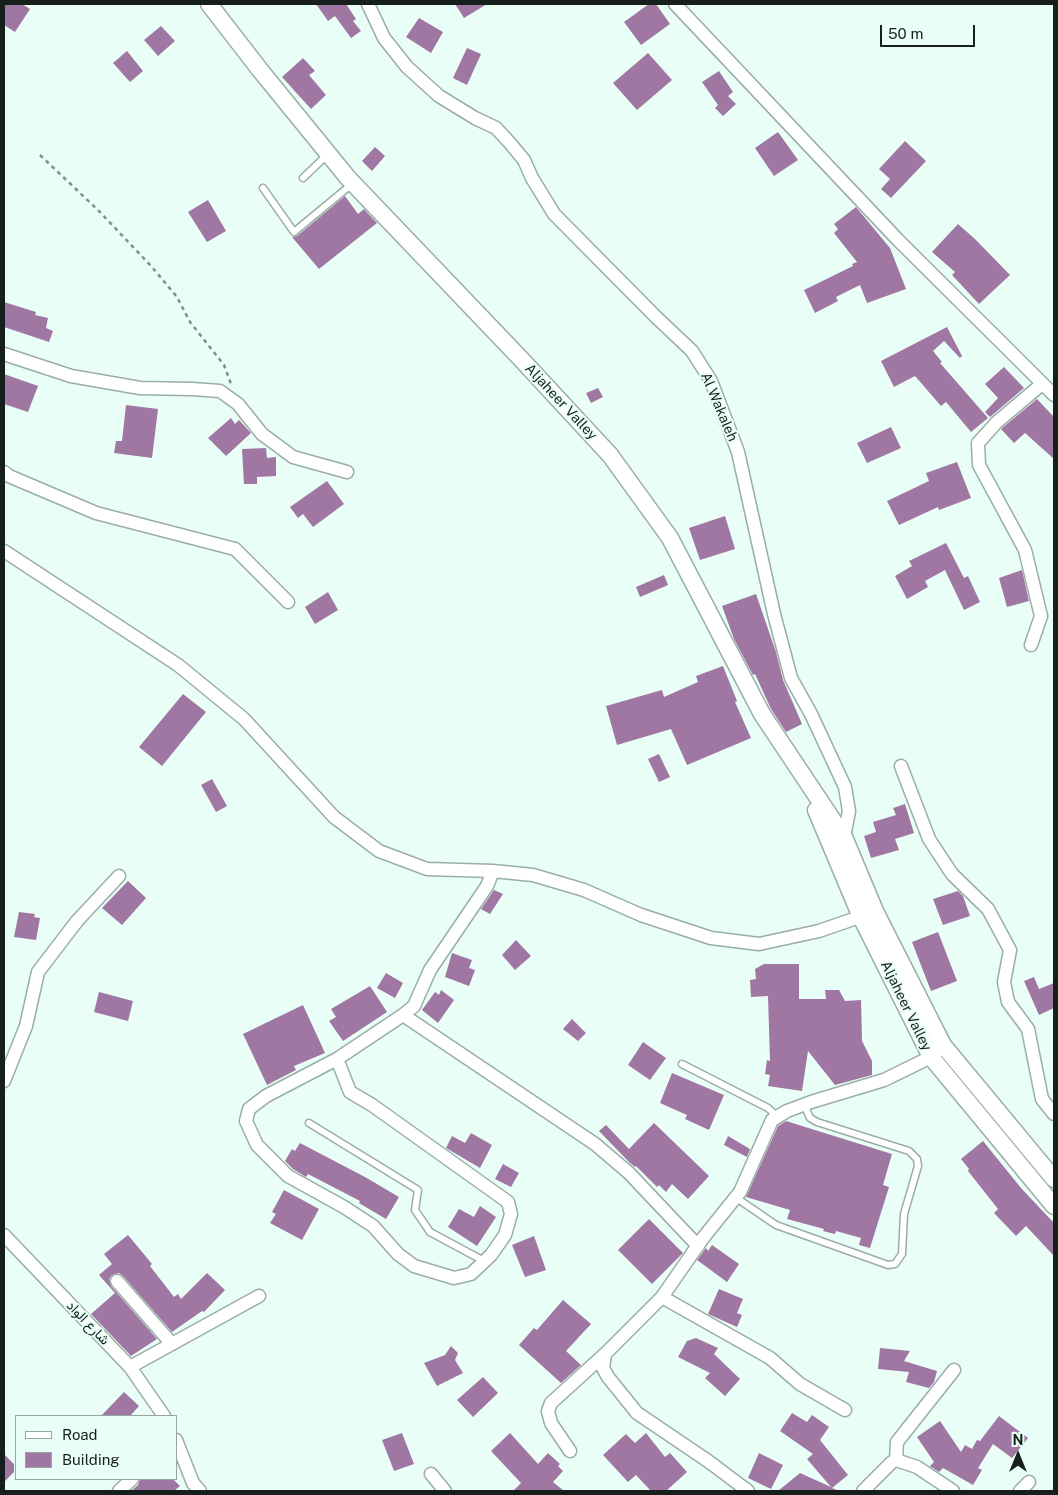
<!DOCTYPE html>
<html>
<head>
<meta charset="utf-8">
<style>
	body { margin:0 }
	#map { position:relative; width:1058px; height:1495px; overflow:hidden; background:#e9fef7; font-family:"Public Sans",sans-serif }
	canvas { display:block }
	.frame { position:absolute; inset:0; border:5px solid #171f1c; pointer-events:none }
	.legend { position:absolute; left:15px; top:1415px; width:162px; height:65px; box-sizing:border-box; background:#e9fef7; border:1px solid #95a59f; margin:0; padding:6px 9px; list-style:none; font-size:15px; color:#171f1c }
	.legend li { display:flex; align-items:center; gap:10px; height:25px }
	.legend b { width:25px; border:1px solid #95a59f }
	.north { position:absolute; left:993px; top:1430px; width:50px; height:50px; -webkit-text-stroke:4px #e9fef7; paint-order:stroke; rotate:0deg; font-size:14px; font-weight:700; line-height:20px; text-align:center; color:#171f1c }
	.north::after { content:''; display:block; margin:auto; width:18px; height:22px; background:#171f1c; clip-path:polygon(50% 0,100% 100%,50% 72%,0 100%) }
	.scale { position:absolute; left:880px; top:25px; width:95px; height:22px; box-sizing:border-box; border:2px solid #171f1c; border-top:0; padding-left:6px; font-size:15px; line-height:18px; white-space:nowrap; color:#171f1c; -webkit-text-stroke:4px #e9fef7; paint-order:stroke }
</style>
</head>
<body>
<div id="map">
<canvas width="1058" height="1495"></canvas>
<div class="frame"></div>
<ul class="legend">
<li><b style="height:6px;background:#fff"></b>Road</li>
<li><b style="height:14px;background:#9f77a2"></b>Building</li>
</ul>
<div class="north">N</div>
<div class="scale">50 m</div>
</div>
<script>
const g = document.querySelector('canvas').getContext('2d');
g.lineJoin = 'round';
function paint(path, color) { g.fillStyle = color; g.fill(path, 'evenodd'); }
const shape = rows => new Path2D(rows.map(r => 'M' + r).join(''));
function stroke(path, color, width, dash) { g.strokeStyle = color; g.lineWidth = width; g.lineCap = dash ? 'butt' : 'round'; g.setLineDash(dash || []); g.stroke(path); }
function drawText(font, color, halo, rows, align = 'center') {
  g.font = font + ' "Public Sans",Vazirmatn,sans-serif'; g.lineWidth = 4; g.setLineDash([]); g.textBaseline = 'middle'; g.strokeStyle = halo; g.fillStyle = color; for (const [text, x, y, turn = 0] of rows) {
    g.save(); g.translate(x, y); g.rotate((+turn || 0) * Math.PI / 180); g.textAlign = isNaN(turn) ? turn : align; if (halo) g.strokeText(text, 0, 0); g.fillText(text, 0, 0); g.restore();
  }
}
const building = shape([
	[4,4,22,4,30,9,15,32,4,25],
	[316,4,346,4,356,19,353,21,361,31,351,38,335,16,328,21],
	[455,4,487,4,464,18],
	[649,4,656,4,670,24,641,45,624,22],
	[419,18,443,32,431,53,406,37],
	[161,26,175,41,158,56,144,40],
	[467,48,481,54,467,85,453,78],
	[127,51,143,71,130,82,113,63],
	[648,53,672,80,637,110,613,83],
	[303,58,315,71,309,75,326,95,311,109,282,77],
	[719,71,733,92,728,96,736,104,723,116,715,108,718,105,702,82],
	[778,132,798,160,774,176,755,148],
	[905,141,926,161,891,198,881,189,890,179,879,169],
	[375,147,385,156,372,171,362,161],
	[345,196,358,214,364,209,377,223,319,269,292,237,297,236],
	[208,200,226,231,207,242,188,212],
	[856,207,890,248,906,289,867,303,860,285,836,297,838,301,815,313,804,290,853,266,852,264,857,262,834,233,838,229,834,224],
	[958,224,976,240,1010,275,979,304,952,275,955,272,932,252],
	[4,302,36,312,35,315,48,318,46,328,53,331,49,342,4,327],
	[947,327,962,356,960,358,944,341,933,351,942,362,940,363,988,418,971,432,946,402,941,406,915,376,894,387,881,361],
	[1004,367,1024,388,990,417,985,412,998,398,985,384],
	[4,374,38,386,28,412,4,404],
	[598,388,603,397,591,403,586,393],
	[1037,399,1054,417,1054,459,1025,433,1014,443,1001,429],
	[126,405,158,409,152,458,114,453,116,441,122,441],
	[231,418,235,424,239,420,251,433,226,456,208,438],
	[891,427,901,448,867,463,857,443],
	[266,448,267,458,276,457,276,476,257,477,257,484,244,484,242,449],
	[957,462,971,498,939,510,938,507,899,525,887,501,929,481,926,473],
	[327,481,344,504,313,527,303,514,298,518,290,507],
	[725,516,735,549,700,560,689,528],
	[946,543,964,578,968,576,980,602,964,610,945,570,925,581,928,587,907,599,895,576,912,566,909,561],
	[1022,570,1029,601,1007,607,999,578],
	[664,575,668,585,640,597,636,587],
	[328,592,338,610,315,624,305,607],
	[756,594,776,652,783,680,802,724,786,732,771,709,755,674,753,675,734,639,722,606],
	[723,666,737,701,735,702,751,738,687,765,671,729,617,745,606,706,662,690,664,697,698,682,696,676],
	[183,694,206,712,162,766,139,747],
	[659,754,670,777,659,782,648,759],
	[212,779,227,806,216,812,201,785],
	[905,804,914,833,895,839,899,850,871,858,864,836,876,832,873,822,896,815,893,808],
	[128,881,146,898,122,925,102,908],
	[494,890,503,894,490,914,481,909],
	[958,891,963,896,970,916,943,925,933,899],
	[19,912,35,914,34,917,40,918,36,940,14,937],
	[938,932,957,981,931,991,912,942],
	[516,940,531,956,515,970,502,955],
	[452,953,472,960,469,968,475,970,469,986,445,977],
	[764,964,799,964,799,999,826,999,825,990,839,990,845,1001,861,1000,862,1041,872,1061,872,1075,835,1085,808,1051,802,1091,768,1086,770,1075,765,1074,767,1060,770,1061,768,996,751,997,750,980,756,979,755,969],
	[386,973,403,983,395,998,377,988],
	[1034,977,1039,989,1054,983,1054,1008,1039,1015,1024,981],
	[370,986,387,1012,343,1041,329,1021,336,1017,331,1009],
	[441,990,454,1000,438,1023,422,1010,435,992,439,995],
	[99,992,133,1001,128,1021,94,1012],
	[303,1005,325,1053,294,1066,296,1070,267,1085,243,1034],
	[572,1019,586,1033,578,1041,563,1029],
	[643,1042,666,1058,650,1080,628,1065],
	[672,1073,724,1095,709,1130,685,1119,687,1115,660,1103],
	[786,1121,892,1154,883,1185,889,1187,870,1248,859,1245,861,1238,836,1231,835,1234,823,1231,824,1229,787,1219,790,1210,746,1197,778,1126],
	[654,1123,709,1176,688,1199,672,1184,666,1192,659,1185,657,1187,636,1166,635,1167,630,1163,599,1131,606,1125,629,1149],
	[471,1133,492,1145,480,1168,446,1148,452,1136,465,1143],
	[728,1136,750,1149,747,1157,724,1145],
	[983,1141,1021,1188,1054,1223,1054,1256,1026,1226,1016,1236,994,1213,998,1209,968,1171,969,1169,961,1159],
	[300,1143,365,1177,399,1197,386,1219,359,1203,360,1201,308,1174,306,1177,293,1169,285,1161,292,1149,295,1151],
	[503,1164,519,1173,511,1187,495,1179],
	[284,1190,319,1209,302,1240,270,1223,276,1214,272,1212],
	[480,1206,496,1217,477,1246,448,1227,459,1209,474,1217],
	[649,1219,683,1253,652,1284,618,1250],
	[128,1235,152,1264,150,1266,174,1297,178,1294,181,1299,207,1273,225,1290,204,1312,202,1311,172,1332,123,1276,119,1273,112,1275,109,1279,111,1286,157,1339,131,1356,91,1314,115,1293,99,1275,112,1264,104,1254],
	[534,1236,546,1270,525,1277,512,1245],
	[712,1245,739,1264,727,1282,697,1260,706,1248,708,1251],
	[719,1289,743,1299,737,1313,742,1315,737,1327,708,1314],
	[563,1300,591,1324,566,1351,581,1365,561,1383,519,1345,534,1328,537,1330],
	[696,1338,718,1348,714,1354,740,1379,725,1396,705,1378,710,1373,678,1357,687,1341],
	[451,1346,458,1353,455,1360,463,1373,437,1386,424,1363,445,1355],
	[880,1348,910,1351,904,1361,937,1371,934,1382,929,1388,906,1382,909,1372,878,1369],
	[483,1377,498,1393,473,1417,457,1400],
	[124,1392,139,1406,130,1416,101,1416],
	[792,1413,807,1422,812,1415,829,1427,820,1440,848,1475,832,1488,839,1491,778,1491,800,1473,831,1487,807,1459,813,1454,780,1431],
	[999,1416,1028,1438,1012,1458,993,1444,978,1468,982,1470,973,1485,943,1468,939,1472,930,1466,934,1462,917,1437,940,1421,961,1452,965,1445,972,1449,977,1440,980,1441],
	[402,1433,414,1464,394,1471,382,1440],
	[510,1433,538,1464,548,1453,560,1464,558,1466,563,1471,553,1482,564,1491,513,1491,521,1483,491,1451],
	[646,1433,665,1457,670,1453,687,1472,666,1491,651,1491,636,1475,628,1482,603,1455,626,1434,635,1443],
	[759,1453,783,1465,771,1489,748,1478],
	[4,1454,14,1464,14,1472,4,1482],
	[140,1479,173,1479,180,1486,174,1491,131,1491,138,1485]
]);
const path = shape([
	[40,155,98,210,152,267,177,297,190,322,224,365,231,384]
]);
const service = shape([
	[303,178,327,155],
	[263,188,294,232,352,184],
	[682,1064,768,1108,778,1117],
	[309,1123,418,1190,415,1210,430,1232,484,1261],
	[735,1197,776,1225,888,1265,895,1264,902,1254,904,1214,918,1166,917,1159,909,1151,817,1122,810,1118,804,1104]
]);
const minor = shape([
	[368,4,384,38,407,67,439,96,475,118,496,128,509,142,524,160,532,178,554,214,656,317,692,351,711,381,738,452,774,614,791,678,811,714,845,787,849,811,844,837],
	[675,4,898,240,1054,395],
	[4,354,71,376,140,388,192,389,220,391,238,404,262,434,293,457,347,472],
	[4,472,9,476,96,513,235,549,288,602],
	[4,551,178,665,244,719,334,817,379,851,427,869,493,871,533,875,584,890,641,915,711,938,759,944,819,931,868,914],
	[1031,645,1041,616,1025,550,979,465,978,443,997,422,1042,384],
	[901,766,929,839,952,874,988,909,1010,950,1004,982,1008,1002,1028,1029,1042,1099,1054,1114],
	[403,1015,595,1144,629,1173,698,1246],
	[337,1059,350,1092,372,1105,508,1202,511,1214,505,1235,491,1255,471,1274,454,1278,414,1266,398,1254,373,1226,344,1207,288,1176,257,1145,246,1121,249,1109,266,1096,337,1059,403,1015,414,1006,430,970,487,886,493,871],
	[4,1081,26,1026,38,972,77,921,119,876],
	[4,1235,130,1367,164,1416],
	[117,1281,172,1344],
	[662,1297,770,1358,800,1384,845,1410],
	[605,1354,603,1368,608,1377,637,1413,708,1461,748,1491],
	[130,1367,259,1296],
	[176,1440,193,1483,200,1491],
	[570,1451,551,1423,548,1411,551,1403,605,1354,662,1297,703,1238,740,1192,772,1120,787,1111,811,1102,884,1080,931,1057,937,1051],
	[896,1460,897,1442,954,1370],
	[431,1474,445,1491],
	[119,1491,132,1479],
	[863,1491,892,1462,896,1460,917,1467,953,1491],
	[1020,1491,1029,1482]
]);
const tertiary = shape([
	[209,4,260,70,348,178,521,359,610,455,670,538,762,714,844,837,875,911,943,1045,1054,1179],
	[816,810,861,917,931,1057,1054,1206]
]);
const streetNames = [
	["Aljaheer Valley",561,402,47],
	["Al Wakaleh",719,407,67],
	["Aljaheer Valley",906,1006,64],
	["شارع الواد",88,1323,46]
];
paint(building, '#9f77a2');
stroke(service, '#9aada7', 9);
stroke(minor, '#9aada7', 15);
stroke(tertiary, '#9aada7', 19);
stroke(path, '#82918c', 2.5, [4, 4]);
stroke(service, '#fff', 6);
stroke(minor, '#fff', 12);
stroke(tertiary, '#fff', 16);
drawText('14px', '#171f1c', '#e9fef7', streetNames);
</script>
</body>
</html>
